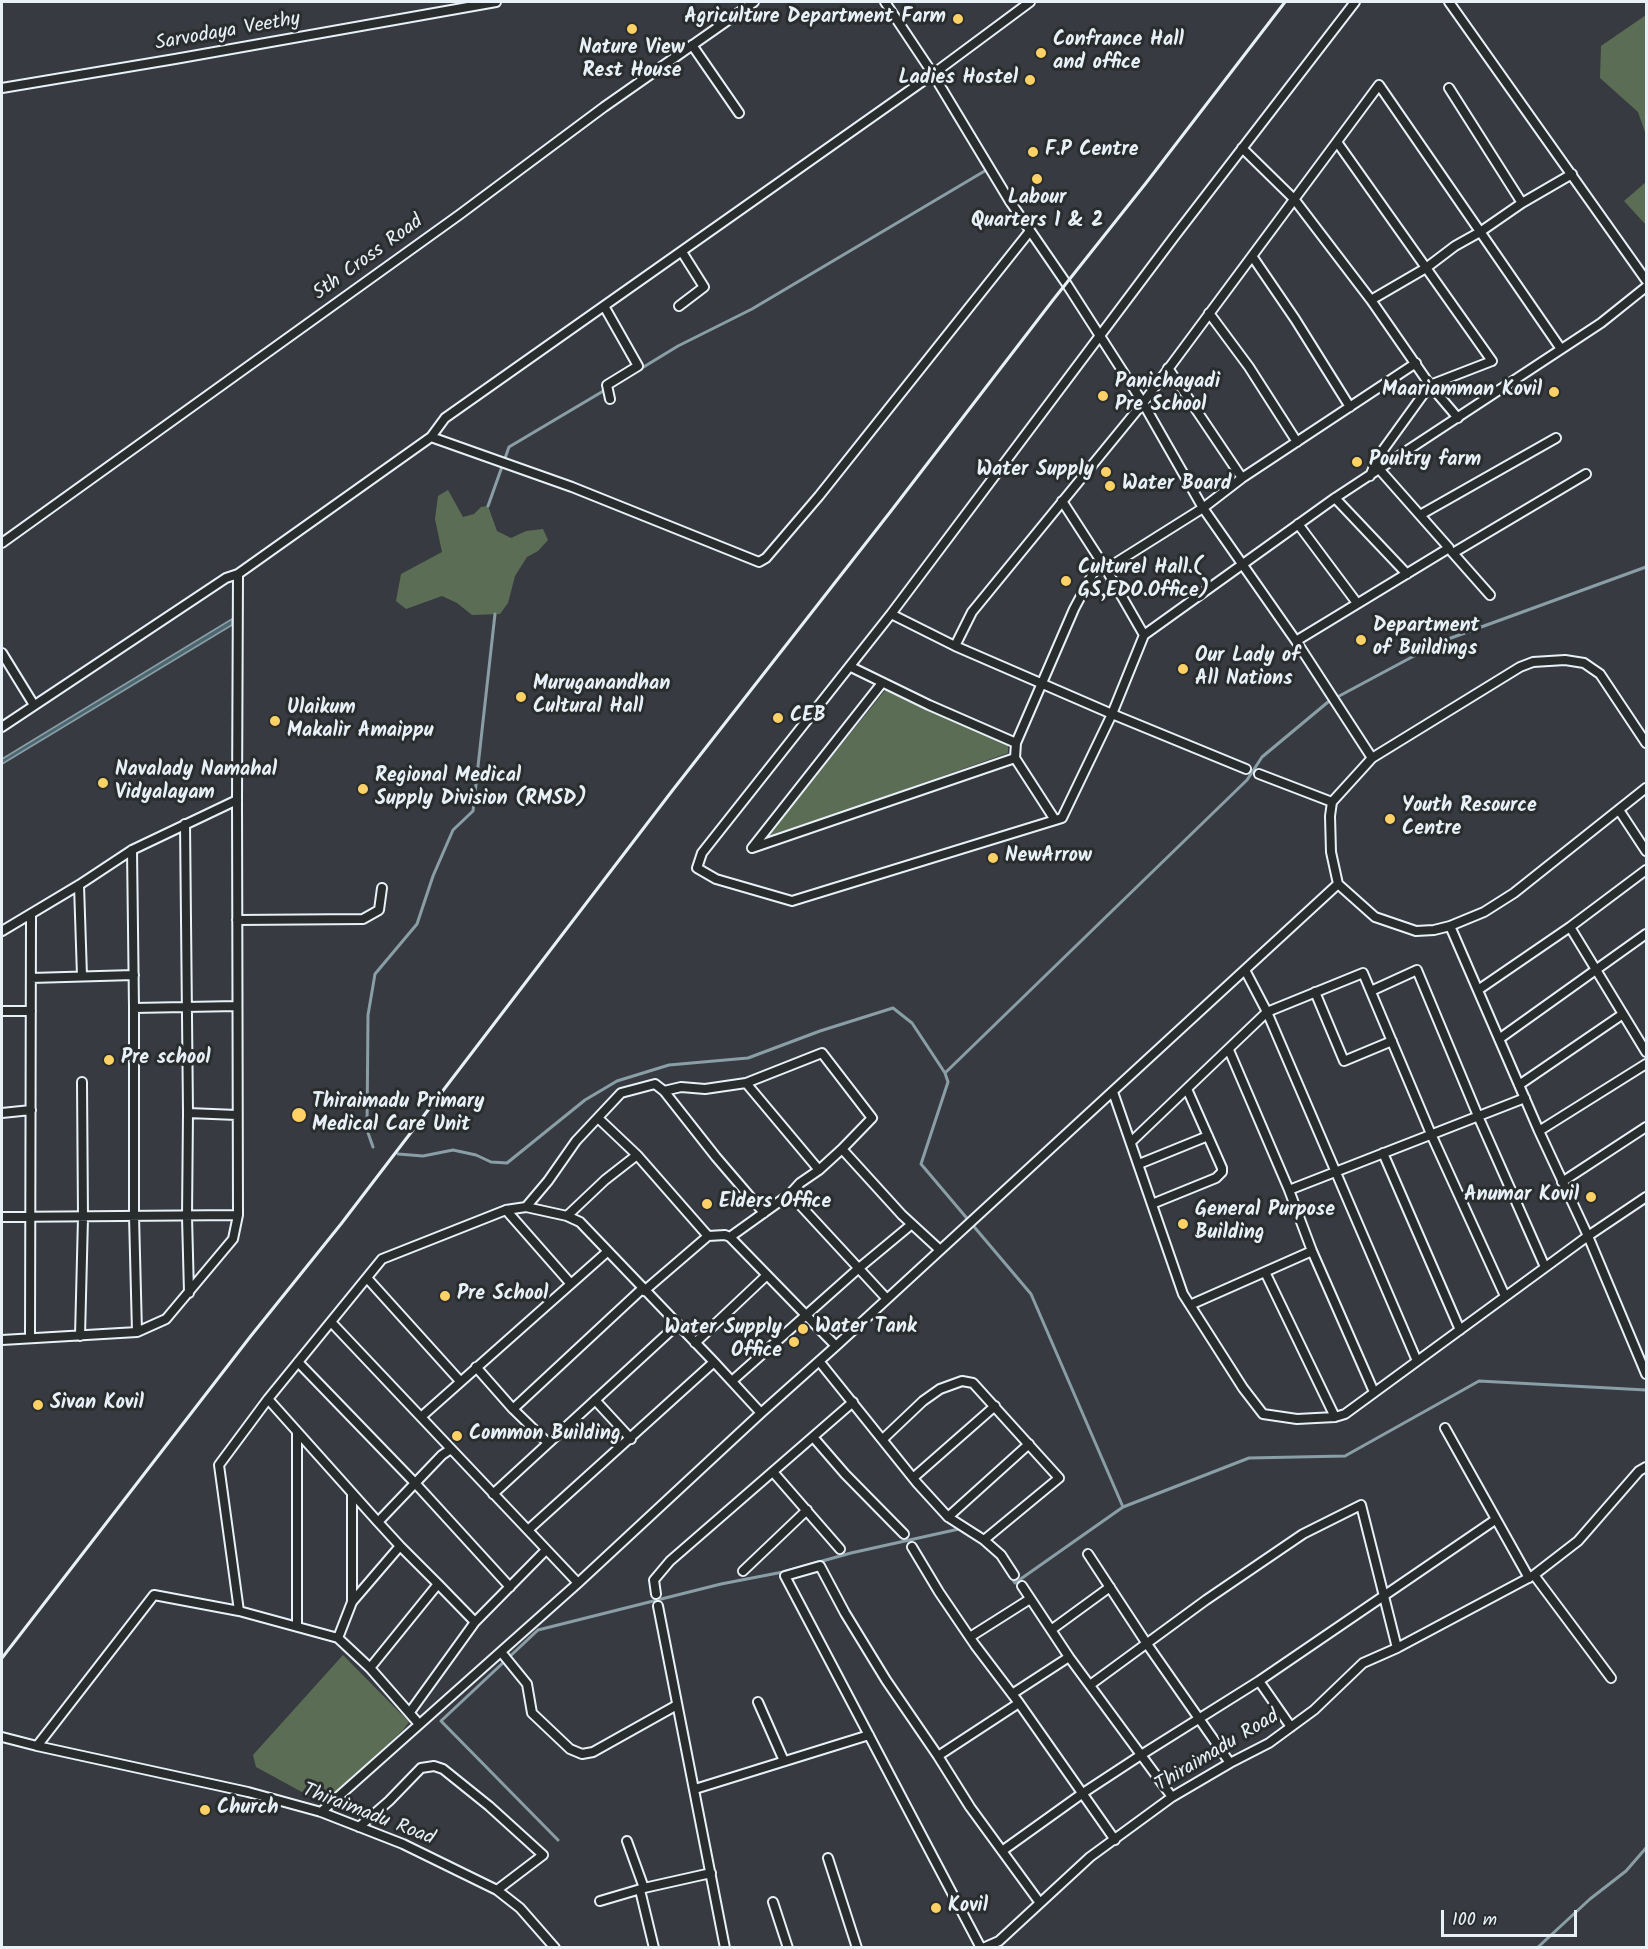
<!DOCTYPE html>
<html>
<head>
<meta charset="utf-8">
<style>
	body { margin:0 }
	#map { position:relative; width:1648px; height:1949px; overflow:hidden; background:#383a41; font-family:Kalam,sans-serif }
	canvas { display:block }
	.frame { position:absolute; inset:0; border:3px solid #e8f1f8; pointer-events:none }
	.scale { position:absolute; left:1441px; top:1910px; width:136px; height:27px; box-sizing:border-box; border:3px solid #e8f1f8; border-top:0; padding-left:8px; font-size:18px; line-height:21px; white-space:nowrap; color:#e8f1f8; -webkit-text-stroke:4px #2a2d2e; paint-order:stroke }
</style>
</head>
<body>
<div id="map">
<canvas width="1648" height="1949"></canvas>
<div class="frame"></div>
<div class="scale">100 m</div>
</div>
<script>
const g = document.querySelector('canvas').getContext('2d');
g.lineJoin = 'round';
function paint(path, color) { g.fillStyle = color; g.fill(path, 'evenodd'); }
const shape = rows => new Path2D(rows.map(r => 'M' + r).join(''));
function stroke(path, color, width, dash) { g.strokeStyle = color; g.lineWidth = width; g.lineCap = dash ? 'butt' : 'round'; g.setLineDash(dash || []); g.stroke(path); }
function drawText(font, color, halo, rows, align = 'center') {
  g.font = font + ' Kalam,sans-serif'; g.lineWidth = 6; g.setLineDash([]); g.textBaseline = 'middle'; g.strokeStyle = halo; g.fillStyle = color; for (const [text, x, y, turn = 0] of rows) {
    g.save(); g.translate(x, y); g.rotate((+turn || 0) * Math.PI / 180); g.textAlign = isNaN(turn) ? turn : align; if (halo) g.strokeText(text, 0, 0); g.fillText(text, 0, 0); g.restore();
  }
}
const green = shape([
	[1646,15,1646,135,1638,112,1600,78,1601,46],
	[1646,182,1646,225,1624,201],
	[448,490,463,517,474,514,481,507,488,506,497,531,511,538,526,531,543,529,548,540,538,551,527,557,515,576,508,603,500,614,472,615,457,603,442,596,406,609,396,601,401,574,442,552,435,519,438,496],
	[887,688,1008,743,1008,753,765,839],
	[343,1655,409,1722,403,1730,324,1804,256,1767,253,1755]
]);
const water = shape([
	[232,619,232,625,2,764,2,759,232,619]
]);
const stream = shape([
	[637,371,678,346,752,309,988,169],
	[488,506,509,447,605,390],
	[945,1073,948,1082,921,1164,1031,1294,1123,1507,1249,1458,1345,1456,1479,1381,1646,1390],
	[373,1147,367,1130,368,1015,375,974,417,924,433,876,453,830,473,811,495,614],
	[398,1154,423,1156,453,1150,476,1155,491,1162,507,1163,585,1100,617,1081,669,1065,748,1058,820,1031,893,1008,912,1023,945,1073,1247,780,1262,757,1328,702,1440,642,1646,567],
	[996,1555,1004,1566],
	[1011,1577,1015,1583,1123,1507],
	[558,1840,441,1721,538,1630,721,1584,783,1572,851,1553,959,1529,984,1545],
	[1537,1948,1590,1899,1626,1871,1646,1848]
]);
const street = shape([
	[885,2,933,74,1030,2],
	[1355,2,1174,237,891,614,702,853,697,868,716,879,792,901,1062,818,1112,714,1144,635,1335,498,1601,323,1646,287],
	[1449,2,1646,280],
	[692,45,739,113],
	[2,88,175,59,496,2],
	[1449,88,1522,203],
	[1337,142,1492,361,1430,385,1378,457,1370,476],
	[1242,148,1294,199,1371,300,1430,385,1458,418],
	[1252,256,1295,319,1350,407],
	[1371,300,1426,268,1455,246,1480,232,1522,203,1572,174],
	[604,306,638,366,607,385,610,399],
	[679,306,704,287,682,252],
	[1209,313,1249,367,1297,442],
	[1168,368,1242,478],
	[431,437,572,487,759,562,766,558,819,496,1030,231],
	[1335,498,1407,574],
	[1062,501,1106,569,1144,635],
	[1420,515,1556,438],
	[1298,524,1357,603],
	[2,543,459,215,604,107,754,2],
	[1452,552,1490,595],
	[1453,553,1586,474],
	[1106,569,1203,508,1242,478,1416,363],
	[891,614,955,646,1112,714,1246,769],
	[1296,641,1449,548,1380,470],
	[955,646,972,612,1143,403,1379,85,1561,349],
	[2,653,34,705],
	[851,667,929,705,1016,743],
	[882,683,752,848,1015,758,1016,743,1074,609,1100,560],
	[2,727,226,578,238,574,431,437,445,418,933,74,1009,200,1066,283,1143,403,1203,508,1296,641,1372,758],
	[1646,743,1600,674,1584,663,1565,660,1533,662,1520,667,1372,758,1332,802,1330,816,1331,852,1338,884,1375,917,1416,931,1434,930,1450,926,1484,912,1514,893,1646,788],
	[1015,758,1055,820],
	[1259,774,1332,802],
	[1619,810,1646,851],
	[185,824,188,1113,187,1217,189,1293],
	[132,850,134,1008,134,1216,137,1332],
	[79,885,82,976],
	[237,920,363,919,379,910,382,888],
	[1450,926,1539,1131,1588,1236,1646,1374],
	[1570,927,1646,1052],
	[2,931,79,885,132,850,237,800],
	[1245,970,1267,1012,1417,1361],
	[31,978,134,975],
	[1478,990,1570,927,1646,870],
	[1371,991,1417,970,1478,1116,1545,1267],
	[1315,992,1344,1061,1392,1041],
	[134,1008,237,1006],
	[2,1011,31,1011],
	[1499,1039,1646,934],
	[1229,1050,1289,1190,1312,1251,1374,1392],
	[746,1083,819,1170],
	[1519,1085,1623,1014],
	[664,1091,681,1087,705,1089,746,1083,822,1053,872,1118,842,1149,819,1170,800,1183,790,1194,730,1237],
	[1113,1092,1183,1294,1243,1388,1263,1414,1297,1419,1335,1417,1345,1414,1588,1236,1646,1197],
	[2,1113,31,1110],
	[188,1113,237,1115],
	[598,1118,637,1155,708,1236],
	[1539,1131,1646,1064],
	[1131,1142,1267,1012,1363,973,1431,1134,1505,1296],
	[842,1149,902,1215,940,1250],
	[1383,1153,1460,1330],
	[1139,1164,1208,1136],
	[1562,1182,1646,1127],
	[1289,1190,1525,1098],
	[790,1194,887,1299],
	[1152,1204,1216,1178,1222,1172,1222,1168,1187,1089],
	[526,1207,548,1181,576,1141,621,1093,655,1084,664,1091,716,1157,764,1213],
	[506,1210,571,1284],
	[567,1216,605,1180,637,1155],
	[2,1217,238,1215],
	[1265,1272,1335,1417],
	[367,1278,460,1381],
	[644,1291,708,1236,725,1235,730,1237,836,1346],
	[1190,1305,1312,1251],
	[331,1322,578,1583],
	[80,1336,83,1218,82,1082],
	[30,1338,31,915],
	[2,1340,137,1332,166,1319,233,1239,238,1215,237,800,238,574],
	[695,1343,767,1275],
	[819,1361,917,1483,948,1517,984,1540,1001,1555,1014,1575],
	[298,1362,415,1483,510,1587],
	[476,1367,513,1409,548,1443],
	[732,1381,859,1268,912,1224],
	[268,1399,378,1522,442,1455,451,1449],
	[595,1400,631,1439],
	[513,1409,642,1289],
	[421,1417,607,1252],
	[1445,1428,1529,1578],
	[297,1432,297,1626],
	[813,1437,845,1474,904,1534],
	[883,1439,923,1401,940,1389,962,1381,973,1383,1059,1478,984,1540],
	[773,1472,840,1549],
	[913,1478,995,1406],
	[352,1493,352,1602],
	[493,1494,678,1324],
	[948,1517,1029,1444],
	[528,1530,714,1362],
	[912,1547,939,1592,975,1645,1019,1703,1115,1840],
	[1088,1554,1147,1644,1230,1763],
	[743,1571,807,1510],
	[1534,1575,1611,1678],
	[438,1584,475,1622],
	[1022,1586,1069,1657,1172,1797],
	[656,1594,654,1580,670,1561,853,1402],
	[658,1606,725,1948],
	[239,1611,219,1465,268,1399,382,1259,506,1210,526,1207,567,1216,580,1222,714,1362,761,1413],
	[1051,1630,1110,1587],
	[970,1637,1030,1599],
	[338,1638,352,1602,400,1546,378,1522],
	[501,1652,527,1684,532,1713,570,1749,582,1754,593,1752,677,1705],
	[370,1668,438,1584,400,1546],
	[1259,1681,1291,1727],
	[1090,1685,1206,1600,1303,1534,1361,1505,1397,1648],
	[1012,1694,1069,1657],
	[758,1702,784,1761],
	[1019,1703,938,1756,970,1807,1040,1903],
	[410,1712,475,1622,546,1550],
	[2,1737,37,1746,248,1792,321,1812,403,1844,497,1890,520,1908,555,1948],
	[37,1746,154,1595,239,1611,338,1638,370,1668,419,1724],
	[938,1756,886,1680,845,1613,820,1566,785,1576,981,1948],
	[695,1789,869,1735],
	[321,1812,578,1583,761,1413,836,1346,1338,884],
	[359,1827,389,1801,421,1768,434,1766,443,1769,489,1806,543,1855,497,1890],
	[627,1841,644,1888],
	[1002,1851,1083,1793,1141,1755,1259,1681,1495,1520],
	[828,1858,857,1948],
	[640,1890,654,1948],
	[600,1901,644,1888,711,1873],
	[773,1902,788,1948],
	[983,1948,999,1941,1090,1857,1172,1797,1230,1763,1269,1743,1314,1710,1363,1663,1397,1648,1534,1575,1578,1541,1639,1471,1646,1467]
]);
const rail = shape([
	[2,1658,250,1337,341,1224,672,791,891,511,1053,300,1146,183,1285,2]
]);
const markers = [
	[958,19,6,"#ffd166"],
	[632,29,6,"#ffd166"],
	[1041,53,6,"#ffd166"],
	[1030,80,6,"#ffd166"],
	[1033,152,6,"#ffd166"],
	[1037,179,6,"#ffd166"],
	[1554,392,6,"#ffd166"],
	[1103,396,6,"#ffd166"],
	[1357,462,6,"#ffd166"],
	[1106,472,6,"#ffd166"],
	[1110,486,6,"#ffd166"],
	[1066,581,6,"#ffd166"],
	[1361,640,6,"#ffd166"],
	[1183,669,6,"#ffd166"],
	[521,697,6,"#ffd166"],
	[778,718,6,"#ffd166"],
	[275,721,6,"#ffd166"],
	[103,783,6,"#ffd166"],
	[363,789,6,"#ffd166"],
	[1390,819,6,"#ffd166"],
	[993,858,6,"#ffd166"],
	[109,1060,6,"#ffd166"],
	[299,1115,8,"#ffd166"],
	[1591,1197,6,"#ffd166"],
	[707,1204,6,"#ffd166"],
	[1183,1224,6,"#ffd166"],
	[445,1296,6,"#ffd166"],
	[803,1329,6,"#ffd166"],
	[794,1342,6,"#ffd166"],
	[38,1405,6,"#ffd166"],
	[457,1436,6,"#ffd166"],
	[205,1810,6,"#ffd166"],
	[936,1908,6,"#ffd166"]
];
const poiNames = [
	["Agriculture Department Farm",946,19,"right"],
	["Confrance Hall",1053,42],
	["and office",1053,65],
	["Nature View",632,50,"center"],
	["Rest House",632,73,"center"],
	["Ladies Hostel",1018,80,"right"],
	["F.P Centre",1045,152],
	["Labour",1037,200,"center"],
	["Quarters 1 & 2",1037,223,"center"],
	["Panichayadi",1115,384],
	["Pre School",1115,407],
	["Maariamman Kovil",1542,392,"right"],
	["Poultry farm",1369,462],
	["Water Supply",1094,472,"right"],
	["Water Board",1122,486],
	["Culturel Hall.(",1078,570],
	["GS,EDO.Office)",1078,593],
	["Department",1373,628],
	["of Buildings",1373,651],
	["Our Lady of",1195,658],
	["All Nations",1195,681],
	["Muruganandhan",533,686],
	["Cultural Hall",533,709],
	["Ulaikum",287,710],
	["Makalir Amaippu",287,733],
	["CEB",790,718],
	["Navalady Namahal",115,772],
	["Vidyalayam",115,795],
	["Regional Medical",375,778],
	["Supply Division (RMSD)",375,801],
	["Youth Resource",1402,808],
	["Centre",1402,831],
	["NewArrow",1005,858],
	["Pre school",121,1060],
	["Thiraimadu Primary",312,1104],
	["Medical Care Unit",312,1127],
	["Anumar Kovil",1579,1197,"right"],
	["Elders Office",719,1204],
	["General Purpose",1195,1212],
	["Building",1195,1235],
	["Pre School",457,1296],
	["Water Tank",815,1329],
	["Water Supply",782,1330,"right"],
	["Office",782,1353,"right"],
	["Sivan Kovil",50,1405],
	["Common Building",469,1436],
	["Church",217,1810],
	["Kovil",948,1908]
];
const streetNames = [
	["Sarvodaya Veethy",228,33,-10],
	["5th Cross Road",369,259,-36],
	["Thiraimadu Road",1218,1752,-31],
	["Thiraimadu Road",368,1816,21]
];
paint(green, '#5c6d56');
paint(water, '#4c6770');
stroke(water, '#8a9ea6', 1.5);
stroke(stream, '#8a9ea6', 3);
stroke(street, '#e8f1f8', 12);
stroke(street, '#2a2d2e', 8);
stroke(rail, '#e8f1f8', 3);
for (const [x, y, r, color] of markers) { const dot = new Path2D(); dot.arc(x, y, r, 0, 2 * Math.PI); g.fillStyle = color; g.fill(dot); stroke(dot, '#2a2d2e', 2); }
drawText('bold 20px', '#e8f1f8', '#2a2d2e', poiNames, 'left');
drawText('20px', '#e8f1f8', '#2a2d2e', streetNames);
</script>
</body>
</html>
